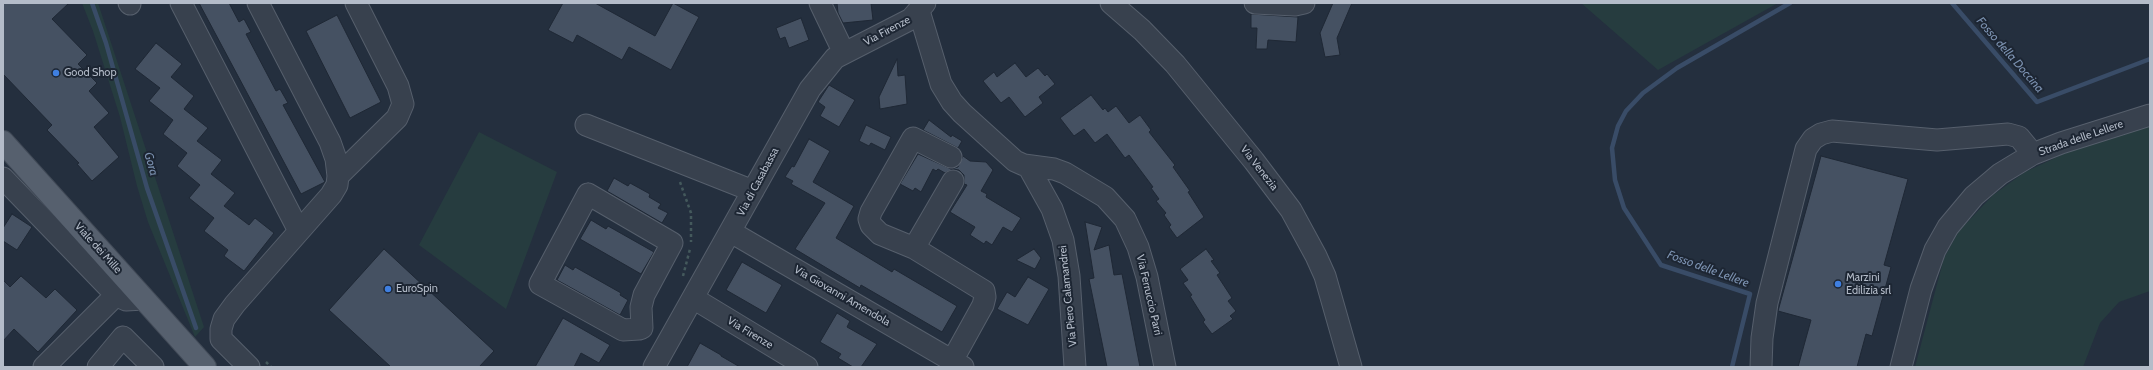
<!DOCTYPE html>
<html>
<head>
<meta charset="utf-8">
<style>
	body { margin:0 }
	#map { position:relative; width:2153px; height:370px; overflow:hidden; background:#242f3e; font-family:Cabin,sans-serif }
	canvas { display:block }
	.frame { position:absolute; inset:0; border:4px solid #b4bcc9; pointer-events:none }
</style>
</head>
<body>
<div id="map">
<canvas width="2153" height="370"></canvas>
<div class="frame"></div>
</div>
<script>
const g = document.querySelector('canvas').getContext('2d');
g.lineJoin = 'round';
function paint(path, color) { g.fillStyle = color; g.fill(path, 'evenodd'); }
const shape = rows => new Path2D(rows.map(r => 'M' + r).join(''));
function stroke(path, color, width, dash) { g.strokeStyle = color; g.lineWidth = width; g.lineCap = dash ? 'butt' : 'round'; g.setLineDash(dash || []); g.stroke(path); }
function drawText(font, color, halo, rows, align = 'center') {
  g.font = font + ' Cabin,sans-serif'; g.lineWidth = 4; g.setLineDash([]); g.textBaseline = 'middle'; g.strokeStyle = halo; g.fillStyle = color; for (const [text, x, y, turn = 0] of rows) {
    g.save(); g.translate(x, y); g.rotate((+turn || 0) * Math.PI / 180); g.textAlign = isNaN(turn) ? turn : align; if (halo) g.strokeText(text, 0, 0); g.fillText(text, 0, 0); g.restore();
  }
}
const green = shape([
	[82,3,98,3,99,6,204,327,195,337,148,222,137,186,120,117,93,31],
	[1581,3,1778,3,1658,70],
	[2150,126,2150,291,2119,302,2100,323,2083,367,1915,367,1944,258,1959,231,1993,195,2025,172,2070,151],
	[479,132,557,172,506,309,419,245]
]);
const stream = shape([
	[92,3,106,43,147,188,196,328],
	[1952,3,2037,102,2150,59],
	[1732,367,1750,294,1661,265,1624,208,1615,180,1612,148,1618,126,1626,111,1643,93,1677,68,1790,3]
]);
const building = shape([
	[3,3,69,3,52,19,87,55,78,64,97,83,89,91,109,113,94,127,119,157,92,181,77,164,79,163,47,130,52,125,3,74,3,3],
	[199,3,229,3,239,22,244,19,251,32,246,34,276,91,280,89,288,103,283,105,325,182,301,194,199,3],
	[563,3,595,3,655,36,673,3,699,17,671,70,629,47,622,60,577,35,573,43,548,30,563,3],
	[837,3,871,3,873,20,843,23,838,13,837,3],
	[1333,3,1352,3,1337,38,1340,55,1325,57,1320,33,1333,3],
	[1251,14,1298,17,1296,42,1268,40,1267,49,1256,49,1257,28,1251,28,1251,14],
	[337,15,381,102,350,118,306,31,337,15],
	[801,18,809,40,789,48,785,37,780,39,776,28,801,18],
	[156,43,182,64,171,77,194,96,184,109,208,128,197,141,222,160,211,174,235,193,224,206,249,225,255,218,274,233,244,271,224,256,228,250,204,231,214,218,189,198,200,185,177,166,187,153,163,134,173,120,149,101,160,88,135,69,156,43],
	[897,59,898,76,905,75,907,104,880,109,879,97,897,59],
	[1015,63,1026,77,1038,68,1045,76,1047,74,1055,84,1039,97,1043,103,1025,117,1009,97,1001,103,983,81,994,72,997,77,1015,63],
	[829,85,855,100,839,127,820,116,825,107,818,102,829,85],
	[1091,95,1103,110,1105,108,1108,112,1116,106,1129,123,1140,115,1151,130,1149,132,1175,165,1173,167,1190,191,1188,192,1204,217,1177,238,1169,227,1171,225,1164,215,1166,213,1156,201,1159,199,1151,188,1153,187,1129,155,1125,158,1107,134,1095,143,1084,129,1074,136,1060,118,1091,95],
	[929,120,951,137,952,135,962,141,958,148,923,130,929,120],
	[866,125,891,137,885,150,871,143,869,146,859,141,866,125],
	[809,139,830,151,813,182,854,206,836,238,892,272,894,269,957,306,942,332,861,285,860,288,795,249,825,203,791,184,793,181,785,177,792,166,794,167,809,139],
	[918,154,951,169,958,167,963,156,970,161,986,162,993,170,981,191,987,194,986,197,1021,218,1012,232,1003,227,992,245,986,241,984,244,970,235,975,227,950,212,967,185,964,184,964,175,959,170,953,169,945,173,938,169,936,171,933,169,921,192,915,188,913,191,900,184,918,154],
	[1821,156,1908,179,1884,265,1891,267,1872,336,1866,334,1857,367,1798,367,1811,320,1778,311,1821,156],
	[614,178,628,186,630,183,650,194,649,197,661,204,658,208,668,213,662,223,607,191,614,178],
	[12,214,32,227,17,250,3,241,3,228,12,214],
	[591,220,606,229,608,226,654,252,641,274,580,239,591,220],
	[1085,222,1102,227,1094,250,1109,245,1114,275,1122,274,1140,367,1107,367,1089,279,1094,278,1085,222],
	[384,249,494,351,479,367,391,367,329,310,384,249],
	[1034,249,1041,258,1035,269,1016,260,1034,249],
	[1206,249,1214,260,1211,261,1220,273,1217,275,1232,298,1228,301,1236,311,1230,316,1233,319,1212,334,1203,322,1205,320,1190,296,1192,295,1183,283,1188,280,1180,269,1206,249],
	[742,262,782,285,766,313,726,290,742,262],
	[565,265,573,270,575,267,621,293,620,295,628,300,620,315,557,280,565,265],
	[21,276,46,298,55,289,77,310,38,352,14,329,3,341,3,280,10,287,21,276],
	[1028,277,1049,289,1028,325,997,309,1007,292,1015,297,1028,277],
	[837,313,850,321,847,327,877,344,861,367,853,367,838,358,841,354,820,342,837,313],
	[563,318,610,345,599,363,581,353,574,367,535,367,563,318],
	[700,343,721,355,721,356,740,367,687,367,700,343]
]);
const path = shape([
	[680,182,691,213,691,242],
	[683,276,690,249],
	[266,362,271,367]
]);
const minor = shape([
	[129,3,130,4],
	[181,3,299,231],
	[820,3,844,53],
	[1111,3,1142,30,1175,64,1254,161,1291,210,1316,256,1325,276,1351,367],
	[1255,3,1295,5,1304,3],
	[919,11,941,84,952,102,962,113,1015,161,1024,165,1054,169,1065,173,1105,197,1125,219,1138,247,1147,277,1165,367],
	[586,125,753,191],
	[951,157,913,138,871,212,869,219,871,225,880,234,914,248,984,291,985,297,983,305,952,361],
	[1028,166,1052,209,1063,240,1069,276,1075,367],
	[338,176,397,118,403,104,398,86,356,3],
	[3,178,116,295,126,300,144,299],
	[588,194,672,243,644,295,641,307,642,328,639,329,623,330,540,284,588,194],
	[731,232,963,367],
	[914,248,953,181],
	[693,298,807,367],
	[44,367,116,295],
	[98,367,123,337,153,367],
	[249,367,221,339,221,329,224,319,235,304,331,195,337,185,338,176,336,159,330,142,258,3],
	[654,367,810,89,835,58,911,19,925,3],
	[1761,367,1762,338,1767,303,1806,149,1813,139,1821,134,1832,131,1937,140,2008,134,2019,137,2033,154],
	[1901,367,1921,289,1935,250,1948,227,1974,196,2000,174,2033,154,2061,143,2150,115]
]);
const major = shape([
	[3,142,205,367]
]);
const markers = [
	[56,73,4,"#3f7fe0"],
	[1838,284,4,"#3f7fe0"],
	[388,289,4,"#3f7fe0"]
];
const streetNames = [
	["Via Firenze",887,31,-28],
	["Strada delle Lellere",2081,138,-19],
	["Via Venezia",1259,168,52],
	["Via di Casabassa",758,182,-62],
	["Viale dei Mille",98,248,48],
	["Via Ferruccio Parri",1149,295,77],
	["Via Giovanni Amendola",842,296,30],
	["Via Piero Calamandrei",1068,296,-96],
	["Via Firenze",750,333,31]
];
const poiNames = [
	["Good Shop",64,73],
	["Marzini",1846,278],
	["Edilizia srl",1846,291],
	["EuroSpin",396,289]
];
const waterNames = [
	["Fosso della Doccina",2010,55,49],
	["Gora",151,164,74],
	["Fosso delle Lellere",1708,269,20]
];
paint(green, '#263c3f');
stroke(stream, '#394c67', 4.5);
paint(building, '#455162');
stroke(building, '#1f2835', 1);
stroke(minor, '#565f6c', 23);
stroke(major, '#414a57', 24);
stroke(path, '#44595c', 2.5, [3, 3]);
stroke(minor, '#38414e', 21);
stroke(major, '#56606e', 22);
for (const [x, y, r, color] of markers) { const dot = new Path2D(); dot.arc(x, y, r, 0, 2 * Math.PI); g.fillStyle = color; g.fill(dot); stroke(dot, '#1d2633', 1.5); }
drawText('11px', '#b4bcc9', '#1d2633', streetNames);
drawText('11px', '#b4bcc9', '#1d2633', poiNames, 'left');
drawText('italic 12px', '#7c92b1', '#1d2633', waterNames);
</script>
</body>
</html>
